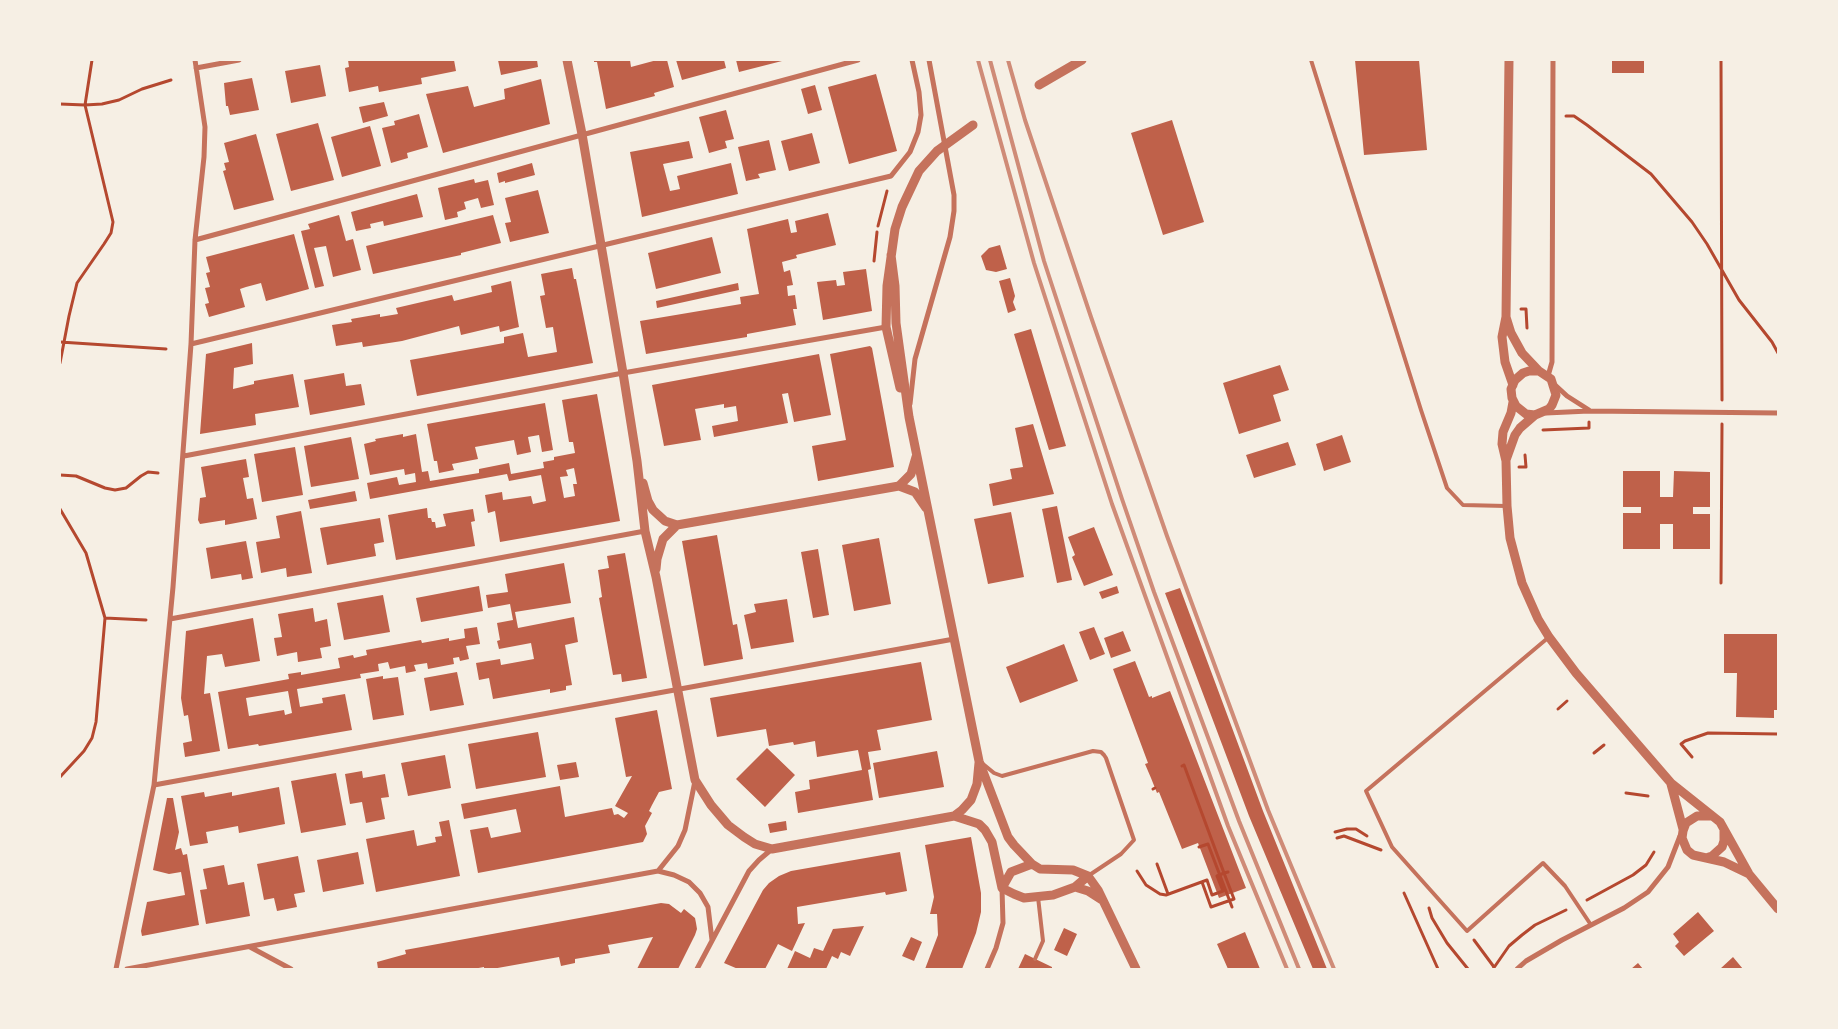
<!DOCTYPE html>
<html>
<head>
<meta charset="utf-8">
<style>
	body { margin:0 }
	#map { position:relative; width:1838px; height:1029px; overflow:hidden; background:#f6efe4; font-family:"Public Sans",sans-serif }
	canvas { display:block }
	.frame { position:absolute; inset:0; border:61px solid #f6efe4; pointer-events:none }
</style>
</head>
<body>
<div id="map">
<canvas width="1838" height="1029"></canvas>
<div class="frame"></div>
</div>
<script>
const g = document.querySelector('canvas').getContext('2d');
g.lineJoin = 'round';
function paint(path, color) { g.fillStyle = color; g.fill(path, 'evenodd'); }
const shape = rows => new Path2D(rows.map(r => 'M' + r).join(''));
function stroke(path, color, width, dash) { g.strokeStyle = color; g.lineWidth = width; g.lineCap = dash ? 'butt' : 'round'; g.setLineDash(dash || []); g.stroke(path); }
const building = shape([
	[348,60,454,60,456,71,421,78,422,84,379,92,378,86,349,92,345,68,349,67],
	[498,60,537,60,538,67,501,75],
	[594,60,630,60,631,67,657,60,667,60,674,87,654,93,655,96,606,109,597,62,594,62],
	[676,60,724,60,726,68,682,80],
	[736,60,782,60,782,61,739,72],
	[1355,60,1419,60,1427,150,1364,155],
	[1612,60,1644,60,1644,73,1612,73],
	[320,65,326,96,291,103,285,71],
	[876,74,897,151,849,164,828,87],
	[252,78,259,110,230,115,228,106,226,106,224,83],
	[541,79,550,124,443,153,426,94,468,86,474,107,505,99,504,89],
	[815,85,822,110,808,114,801,89],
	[384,102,388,116,363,123,359,107],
	[726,110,734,139,725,141,727,148,709,153,699,117],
	[419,114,428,147,407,153,408,158,391,163,382,128,395,125,394,121],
	[1172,120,1204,222,1163,235,1131,133],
	[318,123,334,180,291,191,276,134],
	[370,126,381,166,342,177,331,137],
	[812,133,820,163,789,171,781,141],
	[256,134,274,200,234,210,223,171,226,170,224,163,229,162,224,143],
	[769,140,776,170,758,174,760,178,746,181,738,147],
	[689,141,693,158,663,164,670,191,680,189,677,176,731,163,738,194,642,217,630,152],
	[532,163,535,175,505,183,505,181,499,183,497,173],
	[474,179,475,183,488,180,494,205,481,208,478,198,464,202,466,209,457,212,458,217,445,220,438,188],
	[538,190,549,233,510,242,505,223,511,222,505,198],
	[417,194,423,217,384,226,383,221,370,224,371,228,356,231,351,212],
	[828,213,836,245,796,255,797,258,782,262,784,272,790,270,793,285,787,286,788,296,795,295,797,309,793,309,796,325,747,334,747,337,646,354,640,321,741,304,740,297,759,294,747,229,788,219,791,233,797,232,795,221],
	[339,215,346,241,353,239,361,270,333,277,326,246,314,248,324,286,315,288,301,231,310,229,308,224],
	[493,215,501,243,461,253,461,255,373,274,366,246],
	[294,234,309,289,266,301,261,283,246,287,240,289,245,307,209,317,205,304,209,303,205,288,210,287,206,273,210,272,206,257],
	[712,237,721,273,656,289,648,253],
	[1000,245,1007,269,996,272,986,270,981,256,989,248],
	[572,268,574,279,576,279,593,363,417,396,410,360,504,343,504,337,523,333,528,357,557,352,553,327,546,328,540,296,545,295,541,274],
	[866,269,872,311,823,320,817,282,836,280,837,286,845,285,843,272],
	[1010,278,1015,296,1013,302,1016,310,1008,313,999,281],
	[511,281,519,327,500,332,499,326,461,335,459,326,402,341,363,347,362,342,336,346,332,325,352,322,351,319,380,314,380,317,398,314,396,308,452,295,454,301,492,292,491,286],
	[738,283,739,290,657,308,656,301],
	[1031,329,1066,446,1049,450,1014,334],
	[252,343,253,364,234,368,233,389,254,384,254,381,293,374,299,407,255,414,256,425,200,434,206,354],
	[870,346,872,348,894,467,818,481,812,446,846,440,830,354],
	[819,354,831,415,794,422,788,393,782,394,788,423,714,437,712,426,738,421,736,406,724,408,724,404,695,409,701,440,664,446,652,385],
	[1280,365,1289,390,1273,395,1281,421,1239,434,1223,383],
	[344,373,346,386,361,384,365,405,310,415,304,380],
	[597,394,620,521,500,542,495,511,488,513,485,495,502,492,503,500,531,496,533,504,546,501,541,475,509,481,507,474,370,499,367,483,397,477,399,485,416,482,415,473,405,475,404,469,370,475,364,444,376,441,375,439,403,434,403,437,416,434,422,472,428,471,430,481,479,473,479,469,509,463,511,474,544,468,543,462,554,460,554,457,575,453,573,442,569,442,562,400],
	[574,468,577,484,573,484,575,496,564,498,560,477,568,476,566,470],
	[545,403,553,450,542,452,539,435,528,437,531,452,517,455,514,440,475,447,478,459,452,464,454,470,439,473,437,461,434,461,427,424],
	[1033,424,1054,494,993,506,989,484,1012,479,1010,469,1023,467,1015,428],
	[1342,435,1351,462,1324,471,1316,444],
	[351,437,359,479,311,487,304,446],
	[1288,442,1296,465,1254,478,1246,455],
	[295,447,303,495,262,502,254,454],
	[246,459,249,477,243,478,247,499,253,498,257,519,225,525,225,520,200,524,198,520,200,498,206,497,201,467],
	[1623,471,1660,471,1660,497,1673,497,1674,471,1710,472,1710,507,1693,507,1693,514,1710,514,1710,549,1673,549,1673,524,1660,524,1660,549,1623,549,1623,513,1641,513,1641,507,1623,507],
	[355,491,357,501,310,509,308,500],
	[1057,506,1072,580,1057,583,1042,509],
	[427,508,428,518,431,518,432,522,435,522,436,528,446,526,443,514,473,509,475,521,471,522,475,546,396,560,388,515],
	[301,511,312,573,287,577,286,568,261,573,256,542,280,538,276,516],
	[1011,512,1024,577,988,584,974,519],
	[380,518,384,542,374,544,376,556,327,565,320,528],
	[1094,527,1113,575,1084,586,1072,557,1075,555,1068,537],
	[717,535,733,625,737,624,743,659,704,666,682,541],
	[879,538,891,604,854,611,842,545],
	[246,541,253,578,242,580,241,574,211,579,206,548],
	[818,549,829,615,813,618,801,552],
	[625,553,647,678,622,682,621,674,613,675,599,598,602,597,598,570,609,568,607,556],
	[564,563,571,603,515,612,518,628,574,617,578,642,565,645,572,685,566,686,566,690,550,693,550,689,493,699,489,678,479,680,476,663,500,659,501,665,534,659,531,643,499,649,497,641,500,640,497,623,513,620,510,604,488,608,486,595,508,592,505,574],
	[479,586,483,611,421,622,416,598],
	[1117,586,1119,593,1102,599,1099,592],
	[1180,588,1263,811,1327,969,1313,969,1249,816,1165,593],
	[383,595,390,632,344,640,337,603],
	[787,599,794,642,751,649,744,615,756,612,754,604],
	[313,608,315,622,327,619,331,646,320,648,322,658,298,662,297,652,277,656,274,638,282,637,278,614],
	[253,618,260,661,225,667,222,654,207,656,204,694,210,693,220,751,185,757,183,743,192,741,188,715,184,716,181,698,186,631],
	[477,627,480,644,466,646,469,659,460,661,459,657,453,658,454,664,428,669,427,663,414,665,416,671,406,673,405,666,390,669,388,662,378,664,379,671,360,674,361,678,297,689,300,707,323,703,322,698,345,694,352,730,259,746,258,744,228,749,218,692,289,679,288,674,301,672,301,675,340,668,338,658,353,655,354,658,367,655,366,650,421,640,422,643,449,638,449,641,465,638,464,629],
	[288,691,292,713,285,715,284,710,249,716,246,698],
	[1094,627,1105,654,1090,660,1079,632],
	[1123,631,1131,651,1111,658,1104,638],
	[1724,634,1778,634,1778,710,1774,710,1774,718,1736,717,1737,673,1724,673],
	[1064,644,1078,681,1020,703,1006,667],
	[1135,661,1149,697,1152,696,1152,698,1170,691,1246,888,1219,898,1198,843,1182,849,1159,792,1157,793,1151,778,1145,764,1148,763,1113,669],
	[921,662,932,720,877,730,881,750,868,752,871,769,868,770,873,800,798,813,795,792,810,789,809,780,862,770,858,750,817,757,815,741,794,745,793,742,769,746,766,729,717,737,710,698],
	[457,672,464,705,430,711,424,678],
	[383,676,383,679,398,677,404,715,373,720,366,679],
	[657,710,672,789,659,792,652,805,649,811,652,813,645,826,647,834,643,842,478,873,470,830,488,827,491,838,521,832,516,809,464,819,461,804,560,786,565,817,612,808,614,815,618,814,624,818,628,813,615,806,632,776,626,777,615,718],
	[538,732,546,777,476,789,468,744],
	[767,748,795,775,765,807,736,779],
	[937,751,944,787,879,798,873,763],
	[445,755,451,788,408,796,401,763],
	[576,762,579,777,560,780,557,765],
	[362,771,363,778,385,774,389,797,381,798,385,819,366,823,362,802,350,804,345,774],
	[336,773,346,825,301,833,291,781],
	[279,787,285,824,239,833,238,826,206,832,208,843,190,846,181,796,204,792,205,797,232,792,232,796],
	[167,798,173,798,179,832,175,850,181,848,183,855,187,854,199,925,142,936,141,931,147,902,185,895,181,872,169,874,153,870],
	[449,820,460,876,376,892,366,839,414,830,417,846,436,842,435,837,442,836,439,822],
	[786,821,787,830,770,833,768,824],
	[971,837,981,893,981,912,976,933,962,969,925,969,938,935,937,914,930,914,934,897,925,845],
	[358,852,364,884,323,892,317,860],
	[900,852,907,891,886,895,885,892,797,907,798,924,805,923,792,951,778,944,765,969,738,969,724,963,763,890,769,883,779,876,791,871],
	[298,856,305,892,294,894,297,907,277,911,274,898,264,900,257,864],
	[224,865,228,885,244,882,250,916,206,924,200,890,207,889,203,869],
	[661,903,669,904,681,913,684,909,695,918,696,923,697,929,695,935,678,969,637,969,653,937,608,945,610,953,575,959,575,963,561,966,559,957,492,969,484,969,484,967,473,969,378,969,377,962,406,954,405,950],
	[1698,912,1714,931,1684,956,1675,946,1679,942,1673,934],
	[864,926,850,956,841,952,838,959,832,956,826,969,787,969,795,951,810,958,814,948,823,951,833,929],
	[1064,928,1077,934,1067,956,1054,950],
	[1245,932,1260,969,1228,969,1217,944],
	[911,937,922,942,914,961,902,956],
	[1025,954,1052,967,1052,969,1018,969],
	[1733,957,1743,969,1720,969],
	[1638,963,1643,969,1631,969]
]);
const path = shape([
	[1721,60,1722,400],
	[60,104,85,105,102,104,119,100,142,89,171,80],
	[1566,116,1574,116,1587,125,1651,174,1692,222,1707,244,1739,300,1772,342,1778,353],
	[878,226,887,191],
	[874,261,877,232],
	[1521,309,1526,309,1527,328],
	[60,342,166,349],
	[60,363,69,316,77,283,104,244,111,233,113,222,85,105,92,60],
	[1543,430,1589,428,1589,422],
	[1519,467,1526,467,1525,455],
	[60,475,76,476,105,488,115,490,126,488,141,476,148,472,158,473],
	[60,509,86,553,105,618,96,722,92,738,84,751,60,777],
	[1721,583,1722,424],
	[105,618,146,620],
	[1558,709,1567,701],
	[1594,753,1604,745],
	[1692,757,1681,744,1685,741,1708,733,1778,734],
	[1153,789,1155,788],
	[1626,793,1648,796],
	[1335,832,1347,829,1356,829,1367,836],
	[1337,838,1344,836,1381,850],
	[1199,847,1208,844,1232,907],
	[1157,864,1168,894],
	[1137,871,1146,885,1160,894,1166,895,1207,880,1212,895,1223,891,1217,876,1224,873,1184,765,1182,766],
	[1202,882,1211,907,1234,899,1224,873,1228,872],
	[1404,893,1438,969],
	[1587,900,1633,875,1646,865,1654,852],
	[1429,908,1432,918,1447,943,1468,969],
	[1474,940,1494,967],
	[1493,969,1509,946,1522,935,1535,925,1566,910]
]);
const service = shape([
	[1311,60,1421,410,1447,488,1463,505,1506,506],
	[1549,637,1366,791,1392,847,1467,931,1543,863,1565,886,1591,925],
	[983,764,994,773,1002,776,1093,751,1101,752,1104,755,1106,758,1134,840,1121,854,1088,876],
	[1035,959,1043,941,1038,897]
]);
const minor = shape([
	[196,68,239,60],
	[195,240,858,60],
	[191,344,891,176,910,152,918,132,921,115,919,92,912,60],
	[1548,376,1552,362,1553,60],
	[1554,384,1567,396,1589,410],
	[910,404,915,359,950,237,954,211,954,195,929,60],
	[1546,413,1589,411,1778,413],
	[184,456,623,373,886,327],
	[170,619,645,531],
	[154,785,954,639],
	[658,871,678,846,685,830,695,781],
	[250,947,291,969],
	[116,969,154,785,173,587,191,344,195,240,204,157,205,127,195,60],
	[127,969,658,871,674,875,689,882,700,893,708,907,712,940],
	[697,969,749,871,759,860,772,849],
	[987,969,996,948,1003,923,1002,889],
	[1517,969,1526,961,1562,940,1624,908,1648,892,1668,867,1680,836]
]);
const tertiary = shape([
	[567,60,582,134,623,373,637,461,645,531,656,577,695,780,711,805,728,825,744,837,755,844,772,849,954,816,979,824,985,830,992,842,1002,888,1014,894,1024,898,1053,895,1075,887,1088,876],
	[1509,60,1506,317,1502,337,1505,362,1513,385],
	[1039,85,1082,60],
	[891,255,895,286,896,323,909,417,979,761,1008,837,1014,845,1032,864,1040,869,1073,870,1088,876,1098,890,1136,969],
	[900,388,886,327,887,286,895,229,902,207,919,171,937,151,973,125],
	[1513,402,1511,413,1503,432,1502,444,1506,461,1507,506,1510,538,1522,583,1538,619,1549,637,1576,673,1671,783,1720,822,1749,874,1778,909],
	[1535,415,1526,414,1516,406,1512,398,1511,389,1515,380,1523,373,1529,371,1539,371],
	[1506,460,1515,435,1520,428,1535,415,1549,409,1552,405,1556,395,1551,379,1539,371,1522,353,1511,333,1506,317],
	[643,483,648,501,653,510,665,521,677,525,899,486,915,492,926,508],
	[899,486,911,474,916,457],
	[656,569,657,559,663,539,677,525],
	[1671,784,1683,829],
	[954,816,962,810,971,800,977,784,979,763],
	[1709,816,1697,816,1686,823,1683,831,1682,838,1687,850,1693,855,1724,862,1749,874],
	[1706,858,1712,856,1722,847,1724,841,1724,831],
	[1075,887,1088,891,1102,900],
	[1002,888,1011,872,1032,864]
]);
const rail = shape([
	[978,60,1034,263,1112,504,1228,826,1287,969],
	[990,60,1044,261,1122,499,1154,592,1239,821,1299,969],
	[1008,60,1025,120,1091,317,1167,536,1268,810,1334,969]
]);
paint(building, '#bf614a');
stroke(path, '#b5482f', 3);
stroke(service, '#c5725c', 4);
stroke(minor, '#c5725c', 5);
stroke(tertiary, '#c5725c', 9);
stroke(rail, '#cf8b77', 4);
</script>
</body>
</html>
